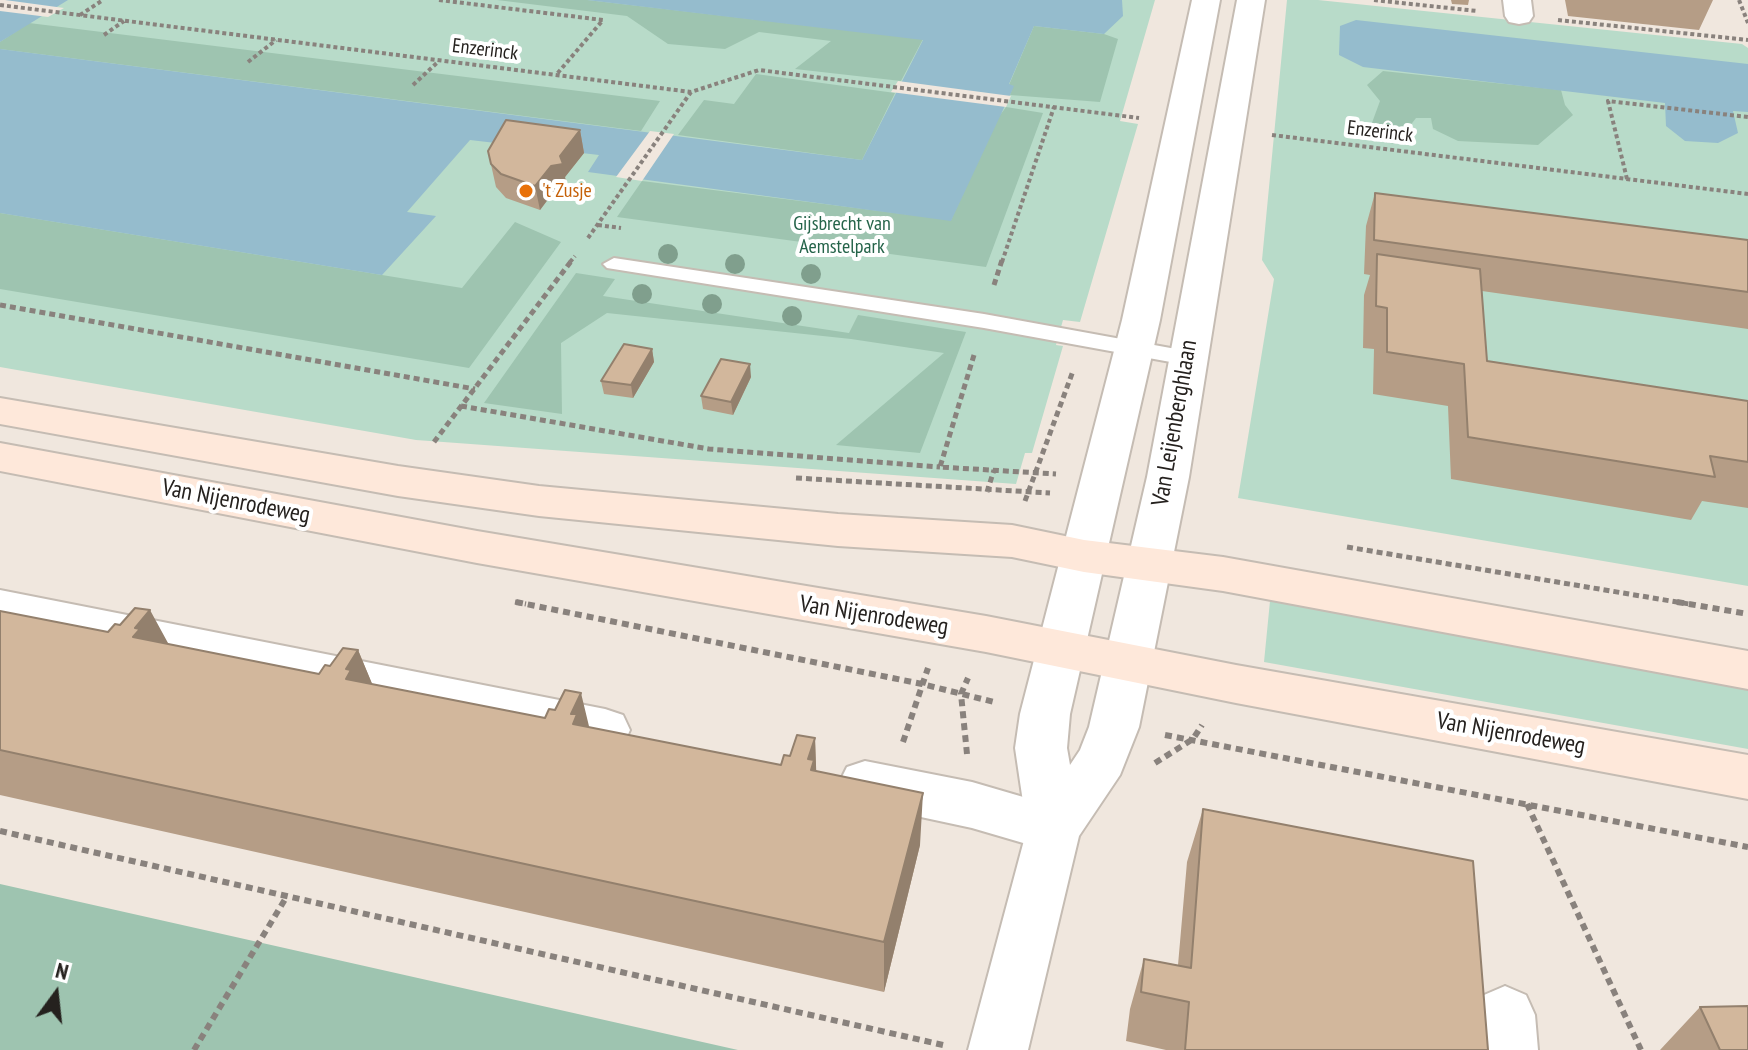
<!DOCTYPE html>
<html>
<head>
<meta charset="utf-8">
<style>
	body { margin:0 }
	#map { position:relative; width:1748px; height:1050px; overflow:hidden; background:#f0e7de; font-family:"PT Sans Narrow",sans-serif }
	canvas { display:block }
	.north { position:absolute; left:16px; top:954px; width:80px; height:80px; -webkit-text-stroke:6px #fff; paint-order:stroke; rotate:15deg; font-size:22px; font-weight:700; line-height:32px; text-align:center; color:#25211e }
	.north::after { content:''; display:block; margin:auto; width:28px; height:36px; background:#25211e; clip-path:polygon(50% 0,100% 100%,50% 72%,0 100%) }
</style>
</head>
<body>
<div id="map">
<canvas width="1748" height="1050"></canvas>
<div class="north">N</div>
</div>
<script>
const g = document.querySelector('canvas').getContext('2d');
g.lineJoin = 'round';
function paint(path, color) { g.fillStyle = color; g.fill(path, 'evenodd'); }
const shape = rows => new Path2D(rows.map(r => 'M' + r).join(''));
function stroke(path, color, width, dash) { g.strokeStyle = color; g.lineWidth = width; g.lineCap = dash ? 'butt' : 'round'; g.setLineDash(dash || []); g.stroke(path); }
function drawText(font, color, halo, rows, align = 'center') {
  g.font = font + ' "PT Sans Narrow",sans-serif'; g.lineWidth = 8; g.setLineDash([]); g.textBaseline = 'middle'; g.strokeStyle = halo; g.fillStyle = color; for (const [text, x, y, turn = 0] of rows) {
    g.save(); g.translate(x, y); g.rotate((+turn || 0) * Math.PI / 180); g.textAlign = isNaN(turn) ? turn : align; if (halo) g.strokeText(text, 0, 0); g.fillText(text, 0, 0); g.restore();
  }
}
const green = shape([
	[0,0,1155,0,1120,121,1138,124,1080,322,1063,320,1056,345,1063,346,1032,453,1025,453,1016,484,416,440,0,367],
	[1287,0,1318,0,1742,44,1748,48,1748,586,1238,498,1274,279,1262,260],
	[1270,601,1748,684,1748,749,1264,662]
]);
const forest = shape([
	[497,0,587,0,923,39,901,81,795,69,831,41,759,32,725,49,668,44,627,16],
	[29,23,660,101,641,131,0,49,0,42],
	[1034,26,1104,34,1118,39,1100,102,1010,95,1013,86,1009,85],
	[1383,71,1561,90,1565,105,1573,115,1538,145,1458,141,1433,129,1431,118,1416,118,1396,144,1366,139,1380,101,1367,85],
	[756,74,895,93,862,160,678,135,704,100,734,104],
	[1006,107,1043,113,986,267,617,217,642,181,951,220,998,118],
	[0,213,462,288,515,222,561,242,469,368,0,289],
	[576,273,615,279,603,296,849,333,858,315,966,332,920,453,836,445,944,353,851,339,607,313,561,343,562,414,484,403],
	[0,884,738,1050,0,1050]
]);
const water = shape([
	[0,0,68,0,0,42],
	[587,0,1122,0,1123,16,1104,34,1034,26,1009,84,1014,86,1010,95,951,221,588,172,599,155,470,140,407,212,436,216,382,275,0,213,0,49,862,160,923,40],
	[1356,20,1748,64,1748,112,1733,111,1738,133,1718,143,1685,141,1666,126,1665,103,1363,67,1339,55,1340,26]
]);
const pier = shape([
	[0,0,5,0,64,8,48,17,0,11],
	[898,81,1011,96,1006,107,891,92],
	[650,131,674,134,642,181,616,177]
]);
const pathFar2 = shape([
	[439,0,603,20,556,75],
	[1374,0,1477,11],
	[1739,0,1748,23],
	[0,5,691,92,759,70,1139,118],
	[80,15,103,0],
	[1558,20,1748,40],
	[104,35,124,21],
	[248,62,276,40],
	[413,85,439,61],
	[1272,135,1748,194],
	[1627,179,1608,101,1748,117],
	[598,225,621,228],
	[588,238,691,92],
	[570,262,575,256],
	[1002,262,1054,107]
]);
const pathFar1 = shape([
	[994,285,1002,260],
	[0,305,475,389],
	[974,355,940,467,1056,474],
	[461,406,709,449,940,467],
	[434,442,572,260],
	[796,478,1050,493],
	[987,492,994,470],
	[1025,501,1073,371],
	[1347,547,1689,604],
	[515,602,526,604]
]);
const path = shape([
	[516,602,922,684,994,702],
	[1677,602,1748,614],
	[1165,735,1748,847],
	[903,742,928,668],
	[967,754,961,694,968,678],
	[1155,763,1193,739,1202,725],
	[1527,804,1641,1050],
	[0,831,943,1045],
	[194,1050,287,896]
]);
const service = shape([
	[614,258,984,314,1187,351,1195,353,1198,358,1195,363,1187,365,984,328,607,268,603,264,614,258]
]);
const minor = shape([
	[1503,0,1531,0,1533,16,1529,22,1519,24,1509,22,1505,16,1503,0],
	[0,590,605,709,623,715,630,730,623,745,605,751,0,624,0,590],
	[865,761,972,782,1054,806,1073,813,1081,829,1073,845,1054,852,972,828,865,805,847,799,839,783,847,767,865,761],
	[1505,986,1526,995,1535,1015,1538,1050,1478,1050,1475,1015,1484,995,1505,986]
]);
const tertiary = shape([
	[1192,0,1220,0,1160,320,1070,714,1067,748,1070,765,1080,750,1089,727,1147,477,1237,0,1265,0,1189,477,1139,727,1120,775,1079,836,1028,1050,968,1050,1027,829,1015,748,1020,714,1122,320,1192,0]
]);
const secondary = shape([
	[0,398,398,466,539,486,838,514,1012,525,1084,540,1223,557,1748,651,1748,689,1223,591,1084,572,1012,557,838,546,539,516,398,496,0,424,0,398],
	[0,443,477,531,986,616,1236,665,1748,755,1748,799,1236,703,986,652,477,563,0,471,0,443]
]);
const trees = [
	[668,254],
	[735,264],
	[811,274],
	[642,294],
	[712,304],
	[792,316]
];
const wall = shape([
	[1451,0,1469,0,1468,5,1452,4],
	[1565,0,1713,0,1699,30,1568,16],
	[580,130,584,153,565,177,567,187,555,190,540,210,506,198,496,187,488,151],
	[1375,193,1748,240,1748,329,1482,291,1487,361,1748,401,1748,508,1702,501,1691,520,1451,479,1448,406,1373,394,1374,349,1363,348,1364,295,1370,275,1364,274,1366,226],
	[652,349,654,362,633,398,604,394,601,381],
	[751,377,733,415,703,409,701,396],
	[0,611,319,674,358,650,372,684,781,765,790,756,815,738,816,772,920,845,884,992,0,795],
	[1203,809,1488,1050,1166,1050,1126,1041,1130,1009,1144,959,1178,965,1187,862],
	[1700,1007,1748,1050,1660,1050]
]);
const shadedWall = shape([
	[580,130,584,153,565,177,567,187,555,190,540,210,535,186],
	[652,349,654,362,633,398,631,385],
	[750,364,751,377,733,415,731,402],
	[150,610,180,665,133,637,135,628],
	[358,650,381,705,346,679,346,669],
	[581,693,594,747,587,777,571,714],
	[815,738,817,792,808,759],
	[923,793,920,845,884,992,884,942]
]);
const building = shape([
	[506,120,580,130,560,156,563,164,551,166,535,186,501,174,491,164,488,151,506,120],
	[1375,193,1748,240,1748,292,1374,240,1375,193],
	[1377,254,1480,269,1487,361,1748,401,1748,462,1710,456,1715,477,1468,437,1464,364,1387,352,1387,308,1376,306,1377,254],
	[624,344,652,349,631,385,601,381,624,344],
	[721,359,750,364,731,402,701,396,721,359],
	[135,608,150,610,135,628,140,629,133,637,319,674,325,665,330,666,343,648,358,650,346,669,351,670,346,679,545,718,549,709,555,710,565,690,581,693,571,714,577,714,573,724,781,765,784,755,790,756,797,735,815,738,808,759,814,760,811,770,923,793,884,942,0,750,0,611,108,632,115,624,120,625,135,608],
	[1203,809,1473,861,1488,1050,1185,1050,1189,1002,1141,992,1144,959,1191,968,1203,809],
	[1748,1006,1748,1050,1720,1050,1700,1007,1748,1006]
]);
const markers = [
	[526,191,8,"#e8710a"]
];
const farStreetnames = [
	["Enzerinck",485,50,7],
	["Enzerinck",1380,132,7]
];
const farFoodnames = [
	["'t Zusje",542,191]
];
const farParknames = [
	["Gijsbrecht van",842,224],
	["Aemstelpark",842,247]
];
const streetNames = [
	["Van Leijenberghlaan",1175,423,-80],
	["Van Nijenrodeweg",236,502,11],
	["Van Nijenrodeweg",874,616,9],
	["Van Nijenrodeweg",1511,734,10]
];
paint(green, '#b8dbc9');
paint(forest, '#9ec4b0');
paint(water, '#95bccd');
paint(pier, '#f0e7de');
stroke(service, '#c5bcb3', 4);
stroke(minor, '#c5bcb3', 4);
stroke(tertiary, '#c5bcb3', 4);
stroke(secondary, '#c5bcb3', 4);
stroke(pathFar2, '#89827d', 4, [4, 3]);
stroke(pathFar1, '#89827d', 5, [6, 4]);
stroke(path, '#89827d', 6, [7, 5]);
paint(service, '#fff');
paint(minor, '#fff');
paint(tertiary, '#fff');
paint(secondary, '#fee8da');
g.fillStyle = '#809f8d';
for (const [x, y] of trees) { g.beginPath(); g.arc(x, y, 10, 0, 2 * Math.PI); g.fill(); }
paint(wall, '#b59d86');
paint(shadedWall, '#93806d');
paint(building, '#d2b79c');
stroke(building, '#93806d', 2);
for (const [x, y, r, color] of markers) { const dot = new Path2D(); dot.arc(x, y, r, 0, 2 * Math.PI); g.fillStyle = color; g.fill(dot); stroke(dot, '#fff', 3); }
drawText('20px', '#25211e', '#fff', farStreetnames);
drawText('20px', '#c56008', '#fff', farFoodnames, 'left');
drawText('20px', '#25644a', '#fff', farParknames);
drawText('24px', '#25211e', '#fff', streetNames);
</script>
</body>
</html>
